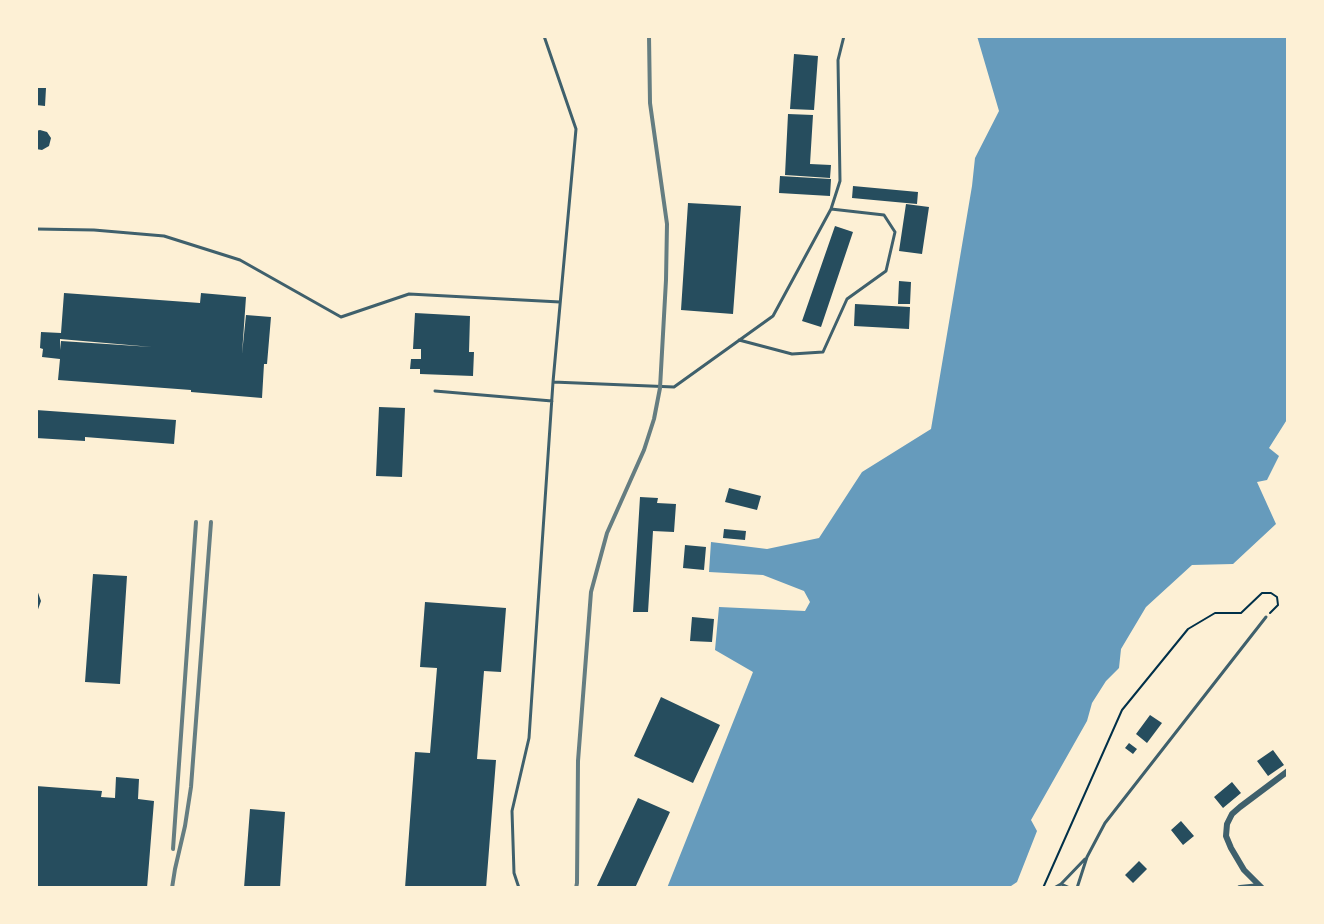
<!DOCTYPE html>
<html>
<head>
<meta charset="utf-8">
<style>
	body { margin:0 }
	#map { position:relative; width:1324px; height:924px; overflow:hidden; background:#fdf0d5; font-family:Rubik,sans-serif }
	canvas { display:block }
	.frame { position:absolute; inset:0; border:38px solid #fdf0d5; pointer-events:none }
</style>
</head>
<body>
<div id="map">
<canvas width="1324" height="924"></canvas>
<div class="frame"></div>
</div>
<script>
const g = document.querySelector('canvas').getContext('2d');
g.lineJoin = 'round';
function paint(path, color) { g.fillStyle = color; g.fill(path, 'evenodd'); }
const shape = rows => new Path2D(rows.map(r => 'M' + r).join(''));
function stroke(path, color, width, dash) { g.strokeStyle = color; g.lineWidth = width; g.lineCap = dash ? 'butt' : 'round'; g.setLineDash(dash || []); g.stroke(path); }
const water = shape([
	[977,36,1288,36,1288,418,1269,448,1279,456,1267,480,1257,482,1276,524,1233,564,1192,565,1146,607,1121,649,1119,668,1106,681,1092,703,1087,721,1031,820,1037,831,1017,882,1008,888,667,888,753,672,715,650,719,607,805,611,810,602,804,591,763,575,709,572,711,542,767,549,819,538,862,472,931,429,972,186,975,158,999,111]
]);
const building = shape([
	[794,54,818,56,814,110,790,109],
	[36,88,46,88,45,106,36,105],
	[788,114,813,115,810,164,831,165,830,178,785,175],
	[40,130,47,132,51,138,49,146,42,150,36,149,36,131],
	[780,176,831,179,830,196,779,193],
	[853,186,918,192,917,204,852,198],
	[688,203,741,206,733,314,681,310],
	[906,204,929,207,922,254,899,251],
	[835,226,853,232,821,327,802,321],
	[899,281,911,282,910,304,898,304],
	[64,293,200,303,201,293,246,297,242,354,246,315,271,317,267,364,264,364,262,398,191,392,191,390,58,380,60,359,42,357,43,349,40,348,41,332,61,333],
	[60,339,152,347,61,341,60,350],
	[855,304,910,307,909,329,854,326],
	[415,313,470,316,469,352,474,352,473,376,420,374,420,369,410,369,411,359,421,359,421,349,413,349],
	[379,407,405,408,402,477,376,476],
	[36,410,176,420,174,444,85,437,85,441,36,438],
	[729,488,761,496,757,510,725,502],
	[640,497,658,498,657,503,676,504,674,532,653,531,648,612,633,612],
	[724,529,746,531,745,540,723,538],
	[685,545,706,547,704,570,683,568],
	[93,574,127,576,120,684,85,682],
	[36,587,41,601,36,615],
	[425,602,506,608,501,672,484,671,477,759,496,760,486,888,405,888,415,752,430,753,437,668,420,667],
	[692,617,714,619,712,642,690,641],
	[661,697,720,725,693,783,634,756],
	[1150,715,1162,723,1147,743,1136,734],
	[1129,743,1137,749,1133,754,1125,748],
	[1273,750,1284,765,1268,776,1257,761],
	[116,777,139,779,138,799,154,801,147,888,36,888,36,786,102,791,101,797,115,798],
	[1232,782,1241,793,1223,808,1214,797],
	[638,798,670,812,635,888,596,888],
	[250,809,285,812,280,888,244,888],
	[1181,821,1194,836,1183,845,1171,830],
	[1139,861,1147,869,1133,883,1125,875]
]);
const path = shape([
	[1043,888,1122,710,1188,629,1215,613,1241,613,1262,593,1271,593,1277,597,1278,605,1270,613]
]);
const service = shape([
	[544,36,576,129,553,382,674,387,773,316,831,209,840,181,838,60,844,36],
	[36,229,94,230,164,236,240,260,341,317,409,294,560,302],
	[739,340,792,354,823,352,847,299,886,271,895,232,884,215,831,209],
	[435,391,552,401],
	[1061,884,1070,888],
	[519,888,514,873,512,811,529,738,553,382],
	[1054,888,1061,884,1085,859],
	[1077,888,1087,857,1105,823,1266,617]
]);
const minor = shape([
	[1260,886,1244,870,1231,848,1226,836,1227,824,1232,814,1240,807,1288,771],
	[1240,888,1260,886,1262,888]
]);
const rail = shape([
	[173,849,196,522],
	[172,888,175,869,185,826,191,787,211,522],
	[576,888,577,883,578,761,591,592,607,533,644,450,654,419,660,388,666,280,667,224,650,103,649,36]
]);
paint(water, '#669bbc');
paint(building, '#264d5e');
stroke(path, '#003049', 2);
stroke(service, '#3f606c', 3);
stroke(minor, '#3f606c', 6);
stroke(rail, '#657d81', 4);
</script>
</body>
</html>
